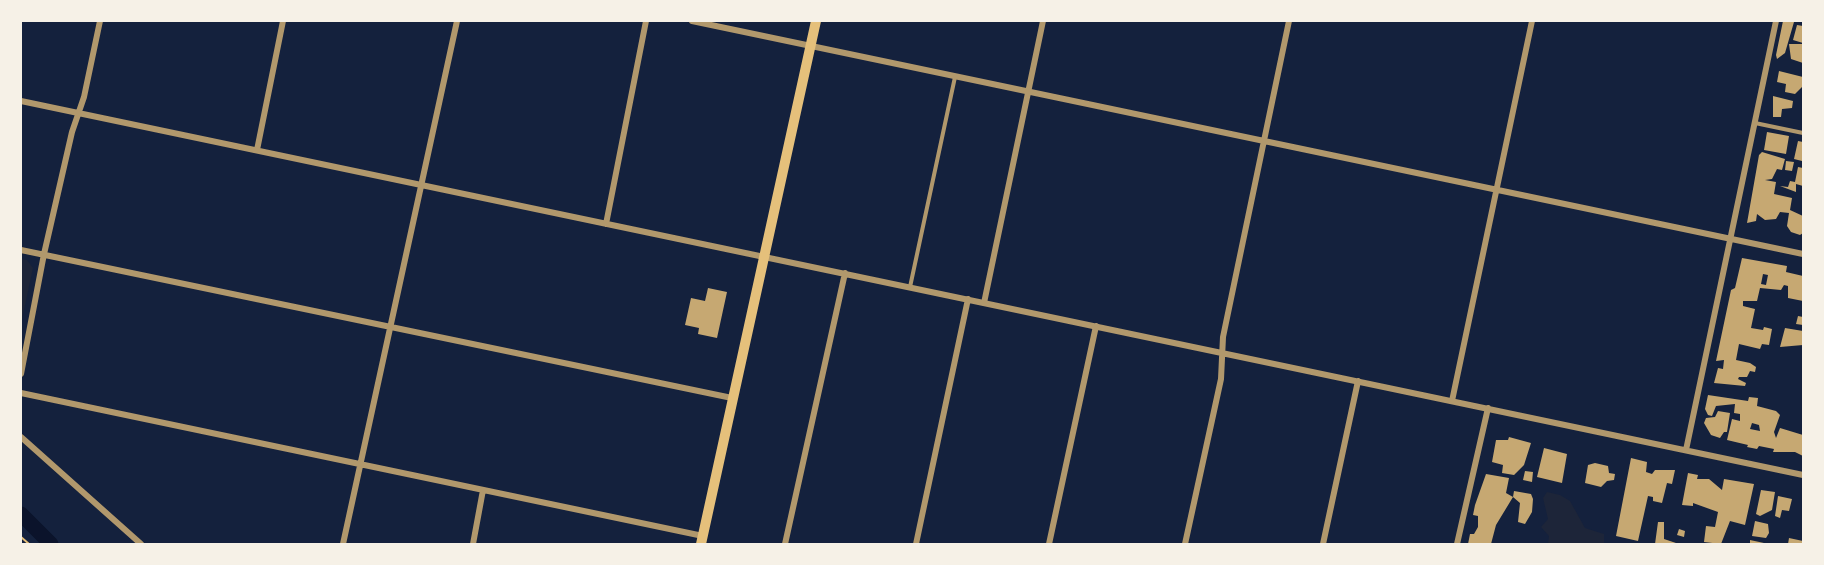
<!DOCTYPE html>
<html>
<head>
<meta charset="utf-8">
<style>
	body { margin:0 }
	#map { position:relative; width:1824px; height:565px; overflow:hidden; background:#14213d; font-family:"Golos Text",sans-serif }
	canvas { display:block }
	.frame { position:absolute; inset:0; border:22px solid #f6f1e7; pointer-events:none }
</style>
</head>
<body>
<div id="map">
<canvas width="1824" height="565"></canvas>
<div class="frame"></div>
</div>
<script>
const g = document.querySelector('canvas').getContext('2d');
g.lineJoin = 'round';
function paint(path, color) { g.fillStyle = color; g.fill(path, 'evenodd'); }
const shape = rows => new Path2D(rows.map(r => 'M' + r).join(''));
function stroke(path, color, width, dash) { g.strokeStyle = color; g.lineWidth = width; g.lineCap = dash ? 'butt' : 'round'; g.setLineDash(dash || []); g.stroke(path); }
const green = shape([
	[21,259,27,260,33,268,21,324],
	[1547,492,1560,495,1570,501,1585,528,1604,534,1604,544,1548,544,1549,536,1541,527,1548,519,1543,498]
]);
const canal = shape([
	[21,514,51,544]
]);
const building = shape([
	[1783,21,1794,22,1785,53,1777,59,1776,55],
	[1797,25,1803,26,1803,43,1793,40],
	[1789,44,1803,44,1803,63,1791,59],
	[1779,71,1803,77,1803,86,1795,94,1785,92,1786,84,1777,82],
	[1773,96,1793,101,1792,108,1782,109,1781,117,1773,117],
	[1767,132,1789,136,1786,154,1764,150],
	[1798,141,1803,142,1802,161,1794,159],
	[1762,152,1785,159,1782,170,1777,169,1772,179,1765,180,1776,182,1774,194,1792,198,1790,210,1803,216,1803,233,1800,235,1791,232,1787,226,1789,213,1780,212,1776,219,1765,220,1757,214,1756,221,1747,223,1759,155],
	[1786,161,1794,162,1792,171,1785,170],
	[1798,167,1803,168,1803,186,1796,184,1796,192,1780,186,1788,187,1790,181,1795,182],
	[1742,258,1787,266,1786,272,1803,276,1803,301,1788,298,1788,286,1784,285,1781,290,1760,288,1757,301,1743,301,1743,306,1755,309,1751,328,1763,330,1764,327,1772,329,1769,345,1762,344,1760,349,1739,344,1736,360,1750,363,1756,367,1755,372,1750,371,1747,377,1739,377,1738,379,1746,383,1745,386,1714,383,1718,368,1723,369,1724,360,1716,361,1731,290,1735,288],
	[1763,274,1768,275,1766,285,1761,284],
	[708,288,727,292,717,338,698,334,699,328,685,325,691,298,705,301],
	[1798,316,1803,317,1803,325,1796,324],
	[1785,328,1803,331,1803,345,1780,347],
	[1708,395,1748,401,1749,397,1758,398,1757,406,1776,411,1780,415,1774,432,1776,438,1780,428,1803,435,1803,456,1795,452,1773,452,1774,449,1759,446,1757,449,1747,447,1748,445,1727,440,1732,419,1740,421,1740,414,1734,413,1735,404,1716,406,1712,416,1708,415,1705,409],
	[1752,423,1759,425,1760,431,1750,429],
	[1718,411,1730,413,1727,432,1724,432,1720,438,1711,435,1704,423,1706,418,1715,417],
	[1509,437,1531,443,1524,465,1514,475,1502,473,1503,465,1492,462,1496,440,1508,440],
	[1544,448,1567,454,1562,483,1537,477],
	[1631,458,1647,462,1646,472,1652,474,1655,470,1675,470,1672,484,1667,483,1662,503,1653,501,1653,497,1648,496,1638,541,1616,536],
	[1595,463,1608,466,1609,473,1615,474,1614,480,1607,481,1601,487,1585,483,1588,465],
	[1525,471,1533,472,1532,482,1523,480],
	[1688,473,1698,475,1697,479,1709,479,1722,490,1724,479,1754,484,1745,525,1730,521,1721,544,1704,542,1706,526,1715,527,1718,512,1693,503,1693,506,1682,505],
	[1486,474,1509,478,1506,493,1513,497,1496,525,1491,544,1468,544,1470,534,1474,534,1478,527,1478,516,1473,515,1475,505],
	[1761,490,1775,492,1772,510,1760,516,1756,514],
	[1514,491,1531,494,1533,499,1532,512,1525,524,1518,522,1520,503,1513,497],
	[1778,496,1792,499,1789,511,1782,510,1780,518,1775,516],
	[1755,521,1768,524,1769,533,1766,538,1752,536],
	[1658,522,1664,522,1664,539,1679,544,1655,544],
	[1679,529,1685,531,1684,537,1677,535],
	[1789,538,1803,541,1803,544,1788,544],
	[1750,540,1764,543,1764,544,1750,544]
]);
const path = shape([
	[21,537,29,544]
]);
const service = shape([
	[1755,123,1803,133],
	[910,287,955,77]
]);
const minor = shape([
	[692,21,1803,254],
	[21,101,1803,475],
	[257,150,283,21],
	[606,224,646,21],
	[21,250,732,398],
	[984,303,1043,21],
	[21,374,44,254,72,132,84,97,100,21],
	[21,393,703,536],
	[1452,401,1532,21],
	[21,437,141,544],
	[1686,450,1776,21],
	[343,544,457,21],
	[473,544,483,490],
	[785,544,845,273],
	[916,544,968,299],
	[1049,544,1096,326],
	[1185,544,1221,379,1223,337,1289,21],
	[1323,544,1358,381],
	[1457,544,1488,408]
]);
const secondary = shape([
	[701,544,816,21]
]);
paint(green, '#1d2539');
stroke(canal, '#0b132b', 15);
paint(building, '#c6a872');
stroke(path, '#e5c07b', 2);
stroke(service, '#b1986c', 4);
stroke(minor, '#b1986c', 6);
stroke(secondary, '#e5c07b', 10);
</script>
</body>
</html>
